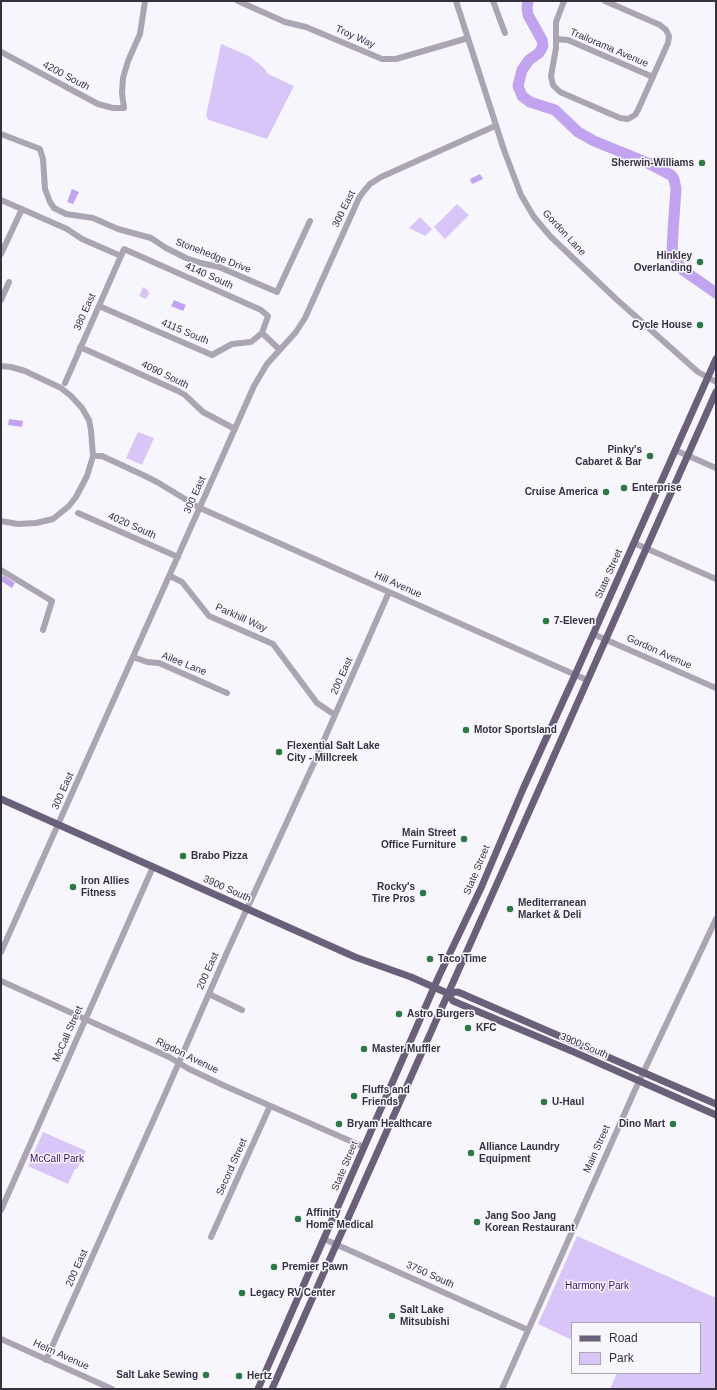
<!DOCTYPE html>
<html>
<head>
<meta charset="utf-8">
<style>
	body { margin:0 }
	#map { position:relative; width:717px; height:1390px; overflow:hidden; background:#f8f6fd; font-family:Arial,sans-serif }
	canvas { display:block }
	.frame { position:absolute; inset:0; border:2px solid #36313f; pointer-events:none }
	.legend { position:absolute; left:571px; top:1322px; width:130px; height:52px; box-sizing:border-box; background:#f8f6fd; border:1px solid #aaa7b1; margin:0; padding:5px 7px; list-style:none; font-size:12px; color:#36313f }
	.legend li { display:flex; align-items:center; gap:8px; height:20px }
	.legend b { width:20px; border:1px solid #aaa7b1 }
</style>
</head>
<body>
<div id="map">
<canvas width="717" height="1390"></canvas>
<div class="frame"></div>
<ul class="legend">
<li><b style="height:5px;background:#6a607a"></b>Road</li>
<li><b style="height:11px;background:#d9c6f9"></b>Park</li>
</ul>
</div>
<script>
const g = document.querySelector('canvas').getContext('2d');
g.lineJoin = 'round';
function paint(path, color) { g.fillStyle = color; g.fill(path, 'evenodd'); }
const shape = rows => new Path2D(rows.map(r => 'M' + r).join(''));
function stroke(path, color, width, dash) { g.strokeStyle = color; g.lineWidth = width; g.lineCap = dash ? 'butt' : 'round'; g.setLineDash(dash || []); g.stroke(path); }
function drawText(font, color, halo, rows, align = 'center') {
  g.font = font + ' Arial,sans-serif'; g.lineWidth = 3; g.setLineDash([]); g.textBaseline = 'middle'; g.strokeStyle = halo; g.fillStyle = color; for (const [text, x, y, turn = 0] of rows) {
    g.save(); g.translate(x, y); g.rotate((+turn || 0) * Math.PI / 180); g.textAlign = isNaN(turn) ? turn : align; if (halo) g.strokeText(text, 0, 0); g.fillText(text, 0, 0); g.restore();
  }
}
const green = shape([
	[221,44,249,56,264,68,268,74,294,86,267,139,209,120,206,116],
	[457,204,469,215,445,239,434,227],
	[420,217,432,229,425,236,409,228],
	[143,287,148,290,149,294,146,299,139,296],
	[138,432,154,438,142,465,126,458],
	[43,1132,86,1151,77,1169,75,1169,68,1184,28,1166],
	[577,1236,716,1298,716,1389,610,1389,617,1373,700,1373,700,1323,572,1323,572,1340,538,1324]
]);
const water = shape([
	[480,174,483,179,472,184,470,179],
	[72,189,79,192,73,204,67,202],
	[174,300,186,305,183,311,171,306],
	[9,419,23,421,22,427,8,425],
	[3,575,15,583,12,588,1,581]
]);
const river = shape([
	[528,1,527,8,528,15,542,40,543,46,539,53,529,60,522,70,518,86,522,96,530,102,555,110,578,132,594,141,648,163,671,175,674,179,676,189,673,231,672,253,677,262,683,270,716,293]
]);
const minor = shape([
	[238,1,285,22,306,27,382,59,396,59,468,38],
	[456,1,504,150,521,195,534,217,550,236,615,298,698,372,716,382],
	[493,1,505,33],
	[564,1,556,22,556,48,551,76,553,85,560,92,620,118,628,119,635,115,638,110,668,43,669,36,666,30,660,25,605,1],
	[556,39,568,40,653,77],
	[1,52,98,104,113,108,124,108,122,93,123,78,128,61,140,34,145,1],
	[1,134,40,149,43,159,45,189,50,202,54,208,66,214,93,218,118,229,151,238,166,248,186,258,201,263,219,267,277,292,310,221],
	[1,200,67,229,82,239,121,256],
	[1,254,22,209],
	[1,300,9,282],
	[99,306,212,355,232,344,251,342,262,333,279,349],
	[80,347,178,391,185,395,203,412,235,429],
	[1,366,11,367,25,371,61,388,71,396,82,408,89,420,91,430,93,456,102,456,143,475,157,482,200,508,587,680],
	[65,383,124,249,261,310,268,316,262,333],
	[675,450,716,468],
	[78,513,178,557],
	[1,521,18,524,36,523,53,519,69,506,76,497,87,476,93,456],
	[634,543,716,579],
	[1,570,52,601,43,630],
	[170,576,182,582,209,616,273,644,317,703,335,715],
	[593,634,716,688],
	[133,657,147,662,159,663,227,693],
	[1,952,254,386,267,364,296,332,305,318,359,198,364,191,370,184,381,177,495,126],
	[1,981,169,1057,189,1069,225,1086,364,1147],
	[209,994,242,1010],
	[1,1210,153,867],
	[211,1237,270,1106],
	[324,1239,528,1330],
	[1,1339,112,1389],
	[46,1360,166,1092,228,950,313,765,389,592],
	[502,1389,635,1090,716,919]
]);
const major = shape([
	[1,799,355,957,411,977,447,993,458,992,716,1104],
	[447,993,453,1001,574,1052,716,1115],
	[258,1389,439,976,481,888,523,789,575,675,716,359],
	[272,1389,716,392]
]);
const markers = [
	[702,163,4,"#2c7846"],
	[700,262,4,"#2c7846"],
	[700,325,4,"#2c7846"],
	[650,456,4,"#2c7846"],
	[624,488,4,"#2c7846"],
	[606,492,4,"#2c7846"],
	[546,621,4,"#2c7846"],
	[466,730,4,"#2c7846"],
	[279,752,4,"#2c7846"],
	[464,839,4,"#2c7846"],
	[183,856,4,"#2c7846"],
	[73,887,4,"#2c7846"],
	[423,893,4,"#2c7846"],
	[510,909,4,"#2c7846"],
	[430,959,4,"#2c7846"],
	[399,1014,4,"#2c7846"],
	[468,1028,4,"#2c7846"],
	[364,1049,4,"#2c7846"],
	[354,1096,4,"#2c7846"],
	[544,1102,4,"#2c7846"],
	[339,1124,4,"#2c7846"],
	[673,1124,4,"#2c7846"],
	[471,1153,4,"#2c7846"],
	[298,1219,4,"#2c7846"],
	[477,1222,4,"#2c7846"],
	[274,1267,4,"#2c7846"],
	[242,1293,4,"#2c7846"],
	[392,1316,4,"#2c7846"],
	[206,1375,4,"#2c7846"],
	[239,1376,4,"#2c7846"]
];
const streetNames = [
	["Troy Way",355,37,24],
	["Trailorama Avenue",609,48,23],
	["4200 South",66,76,28],
	["300 East",344,209,-64],
	["Gordon Lane",564,233,47],
	["Stonehedge Drive",213,256,21],
	["4140 South",209,276,24],
	["380 East",85,312,-66],
	["4115 South",185,332,23],
	["4090 South",165,375,26],
	["300 East",195,495,-66],
	["4020 South",132,526,24],
	["State Street",609,574,-66],
	["Hill Avenue",398,585,24],
	["Parkhill Way",241,618,24],
	["Gordon Avenue",659,652,24],
	["Ailee Lane",184,664,22],
	["200 East",342,676,-66],
	["300 East",63,791,-66],
	["State Street",477,870,-67],
	["3900 South",227,889,24],
	["200 East",208,971,-66],
	["McCall Street",68,1034,-66],
	["3900 South",584,1046,23],
	["Rigdon Avenue",187,1056,26],
	["Main Street",597,1149,-66],
	["State Street",345,1166,-67],
	["Secord Street",232,1167,-66],
	["200 East",77,1268,-66],
	["3750 South",430,1275,24],
	["Helm Avenue",61,1355,24]
];
const poiNames = [
	["Sherwin-Williams",694,163,"right"],
	["Hinkley",692,256,"right"],
	["Overlanding",692,268,"right"],
	["Cycle House",692,325,"right"],
	["Pinky's",642,450,"right"],
	["Cabaret & Bar",642,462,"right"],
	["Enterprise",632,488],
	["Cruise America",598,492,"right"],
	["7-Eleven",554,621],
	["Motor Sportsland",474,730],
	["Flexential Salt Lake",287,746],
	["City - Millcreek",287,758],
	["Main Street",456,833,"right"],
	["Office Furniture",456,845,"right"],
	["Brabo Pizza",191,856],
	["Iron Allies",81,881],
	["Fitness",81,893],
	["Rocky's",415,887,"right"],
	["Tire Pros",415,899,"right"],
	["Mediterranean",518,903],
	["Market & Deli",518,915],
	["Taco Time",438,959],
	["Astro Burgers",407,1014],
	["KFC",476,1028],
	["Master Muffler",372,1049],
	["Fluffs and",362,1090],
	["Friends",362,1102],
	["U-Haul",552,1102],
	["Bryam Healthcare",347,1124],
	["Dino Mart",665,1124,"right"],
	["Alliance Laundry",479,1147],
	["Equipment",479,1159],
	["Affinity",306,1213],
	["Home Medical",306,1225],
	["Jang Soo Jang",485,1216],
	["Korean Restaurant",485,1228],
	["Premier Pawn",282,1267],
	["Legacy RV Center",250,1293],
	["Salt Lake",400,1310],
	["Mitsubishi",400,1322],
	["Salt Lake Sewing",198,1375,"right"],
	["Hertz",247,1376]
];
const parkNames = [
	["McCall Park",57,1159],
	["Harmony Park",597,1286]
];
paint(green, '#d9c6f9');
paint(water, '#c1a3ef');
stroke(river, '#c1a3ef', 11);
stroke(minor, '#aaa4b3', 6);
stroke(major, '#6a607a', 7);
for (const [x, y, r, color] of markers) { const dot = new Path2D(); dot.arc(x, y, r, 0, 2 * Math.PI); g.fillStyle = color; g.fill(dot); stroke(dot, '#f8f6fd', 1.5); }
drawText('10px', '#36313f', '#f8f6fd', streetNames);
drawText('bold 10px', '#36313f', '#f8f6fd', poiNames, 'left');
drawText('10px', '#3d0d67', '#f8f6fd', parkNames);
</script>
</body>
</html>
